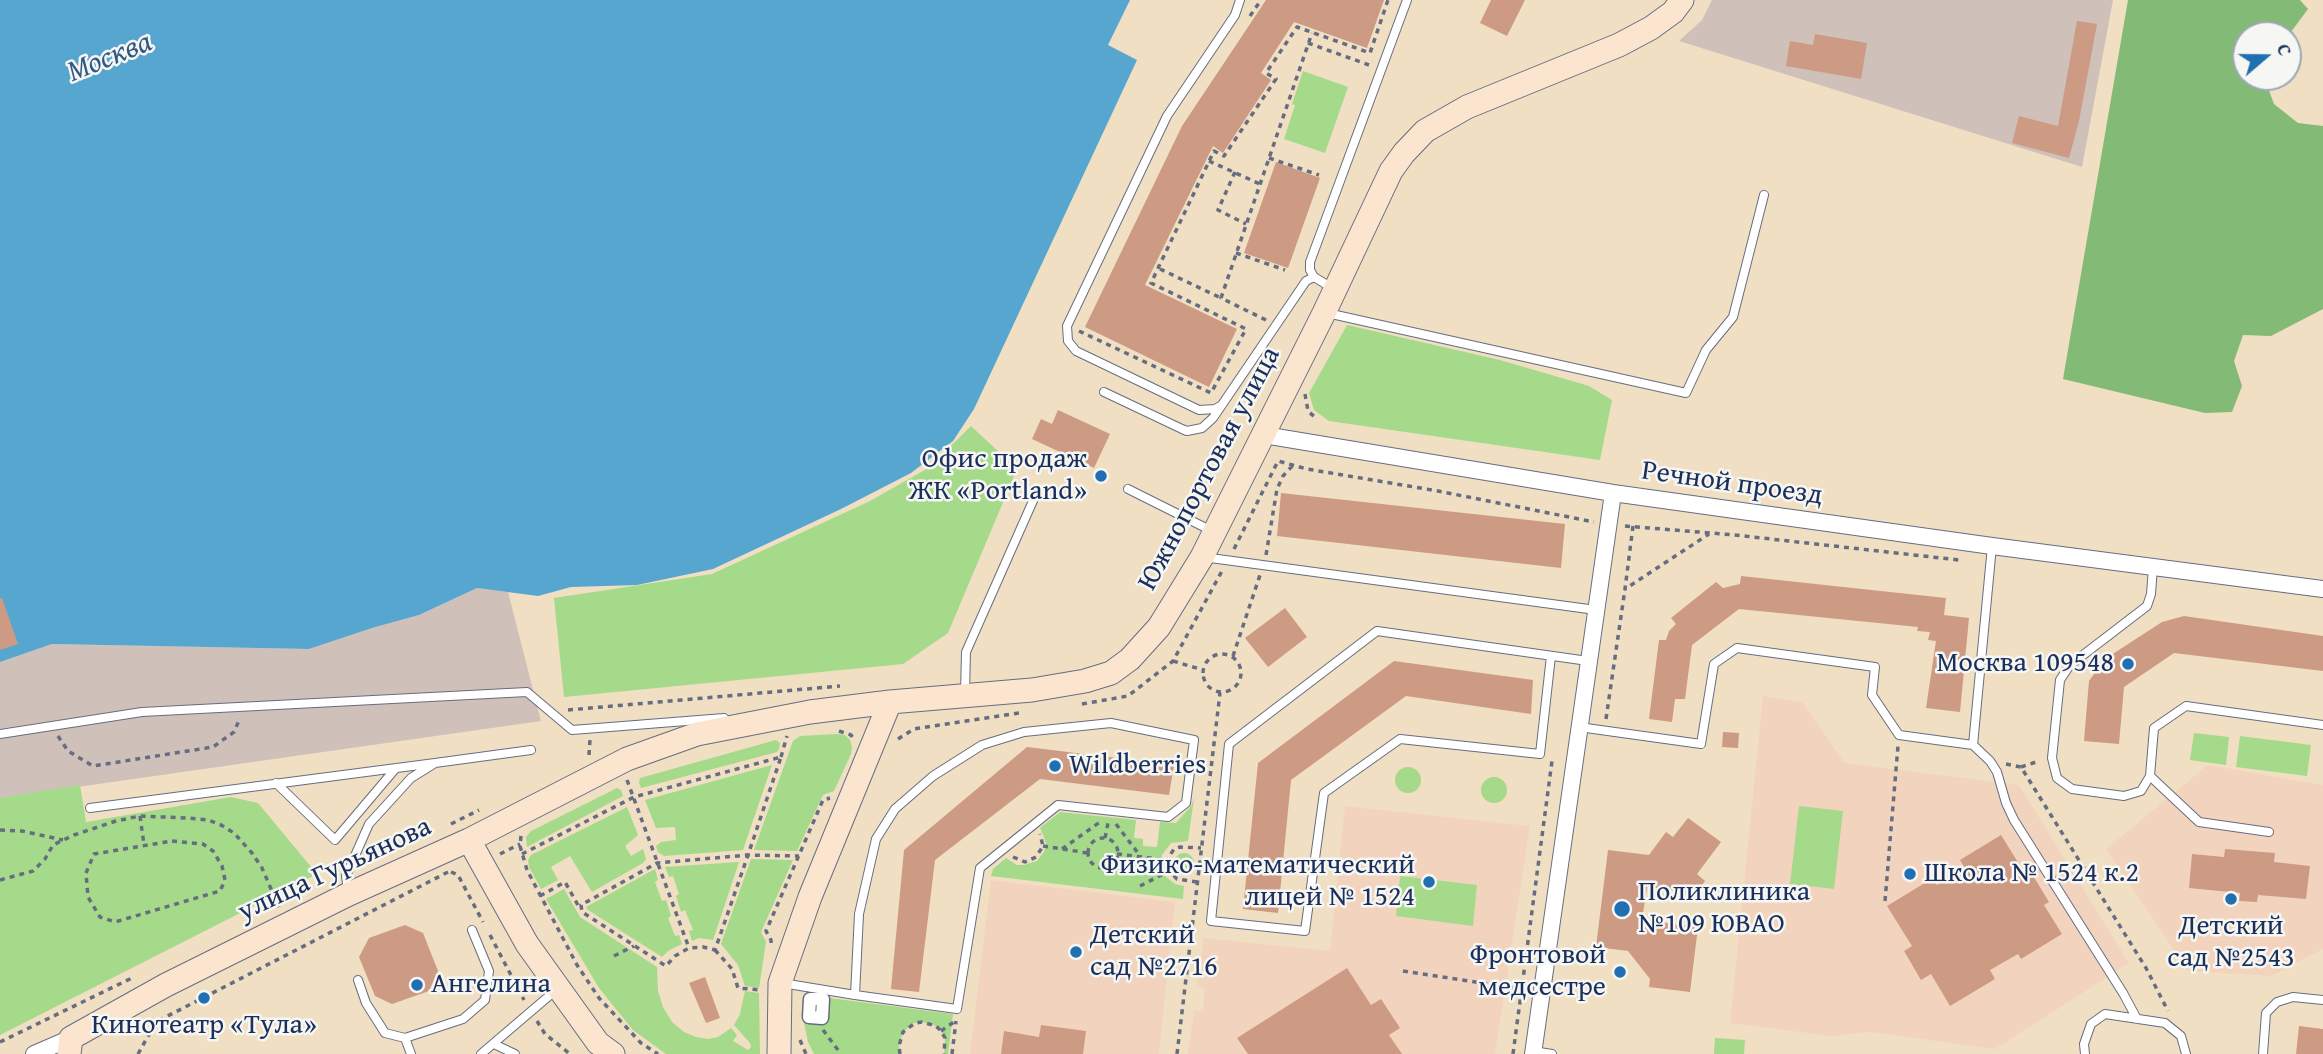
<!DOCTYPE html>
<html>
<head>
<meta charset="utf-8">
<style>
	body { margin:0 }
	#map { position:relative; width:2323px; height:1054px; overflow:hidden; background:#f0dfc2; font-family:"Gentium Book Plus",serif }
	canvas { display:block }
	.north { position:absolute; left:2232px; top:21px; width:70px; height:70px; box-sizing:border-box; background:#f6f6f2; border:2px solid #9ea6b7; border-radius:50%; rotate:70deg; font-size:19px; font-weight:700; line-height:28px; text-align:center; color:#1b2f5e }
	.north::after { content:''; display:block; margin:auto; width:24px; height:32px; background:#1f6fb2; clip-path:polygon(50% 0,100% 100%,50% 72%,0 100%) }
</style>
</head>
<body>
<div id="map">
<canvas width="2323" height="1054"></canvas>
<div class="north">С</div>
</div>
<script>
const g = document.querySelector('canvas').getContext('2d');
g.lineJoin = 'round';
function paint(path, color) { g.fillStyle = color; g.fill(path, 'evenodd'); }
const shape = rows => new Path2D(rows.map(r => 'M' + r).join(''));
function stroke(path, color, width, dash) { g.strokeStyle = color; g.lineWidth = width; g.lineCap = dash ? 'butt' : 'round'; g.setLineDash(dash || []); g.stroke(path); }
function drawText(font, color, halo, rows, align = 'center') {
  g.font = font + ' "Gentium Book Plus",serif'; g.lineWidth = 5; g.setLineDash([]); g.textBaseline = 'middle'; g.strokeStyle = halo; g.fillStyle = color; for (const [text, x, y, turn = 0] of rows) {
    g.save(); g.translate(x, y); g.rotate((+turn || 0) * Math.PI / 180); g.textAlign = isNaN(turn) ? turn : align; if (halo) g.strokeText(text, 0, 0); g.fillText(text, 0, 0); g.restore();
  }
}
const built = shape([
	[1763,696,1802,702,1845,763,2019,785,2129,963,1995,1049,1871,1032,1831,1036,1730,1023],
	[2208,765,2323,785,2323,949,2271,976,2188,971,2106,849],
	[1345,806,1530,826,1495,1054,1188,1054,1194,1011,1203,1011,1205,988,1197,986,1204,938,1330,951],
	[991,880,1175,902,1159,1054,970,1054]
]);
const industrial = shape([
	[1712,0,2113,0,2082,167,1679,41,1702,20],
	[477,588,508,592,541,721,0,798,0,662,52,644,309,649,372,628,419,615]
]);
const green = shape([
	[1303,71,1348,87,1325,153,1284,139,1295,105,1292,104],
	[1347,325,1500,360,1589,386,1612,400,1600,460,1329,421,1314,410,1309,393],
	[971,426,1017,469,948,633,903,664,564,697,554,598,712,574,870,501,930,467],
	[2194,733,2229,737,2226,765,2190,760],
	[838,734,845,735,850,740,852,747,851,754,834,791,823,795,797,851,754,850,793,741,800,736],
	[2240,736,2311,745,2307,776,2236,767],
	[776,740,780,743,779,749,777,752,641,788,639,782,640,778],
	[772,765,743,850,664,856,658,852,656,846,661,842,676,840,675,827,656,828,645,800],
	'1395 780a13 13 0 1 1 26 0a13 13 0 1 1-26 0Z',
	'1481 790a13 13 0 1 1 26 0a13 13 0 1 1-26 0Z',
	[80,785,86,822,231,797,258,803,317,874,0,1035,0,798],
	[617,788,621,790,623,796,527,847,526,837,531,831],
	[1194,798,1188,841,1171,843,1162,855,1161,863,1166,877,1175,884,1184,886,1183,899,991,876,993,869,1006,858,1017,865,1024,865,1037,861,1044,852,1046,844,1043,834,1040,828,1060,812,1136,820,1134,838,1143,839,1143,846,1157,847,1160,822,1176,823,1191,806],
	[1799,806,1843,811,1834,889,1790,884],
	[627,807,638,835,625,846,631,856,643,849,646,859,643,863,592,892,570,856,551,867,558,880,541,889,529,867,528,860,531,855],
	'1174 863a10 10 0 1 1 20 0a10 10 0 1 1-20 0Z',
	[751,859,793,860,761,932,766,942,759,988,745,986,738,965,721,944],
	[739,862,713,940,699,938,692,941,689,931,693,930,685,910,681,912,676,896,679,894,673,876,669,877,665,867],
	[655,869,658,880,655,882,662,901,666,900,671,916,668,918,675,936,679,935,682,944,668,951,662,957,588,910,586,907],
	[1400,876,1477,885,1473,926,1396,916],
	[564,889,580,917,657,967,658,991,663,1007,672,1022,684,1032,696,1037,708,1039,718,1037,731,1028,737,1035,733,1041,748,1050,751,1047,750,1043,734,1025,740,1014,745,991,759,993,760,1054,666,1054,633,1030,599,988,546,899],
	[806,995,953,1014,948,1054,944,1054,945,1038,941,1031,936,1026,922,1022,914,1023,903,1032,899,1046,900,1054,814,1054,808,1042,803,1018],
	[1715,1038,1745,1040,1744,1054,1714,1054]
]);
const forest = shape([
	[2128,0,2300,0,2308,9,2288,36,2246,35,2246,77,2264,77,2274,104,2298,123,2323,126,2323,309,2271,336,2243,335,2234,361,2242,386,2232,412,2205,413,2063,379]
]);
const water = shape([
	[0,0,1130,0,1108,45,1137,60,974,409,953,441,911,473,841,509,713,569,637,585,571,587,538,596,477,588,419,615,372,628,309,649,52,644,0,662]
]);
const building = shape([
	[1266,0,1384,0,1367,48,1294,22,1261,73,1271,80,1223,153,1213,146,1145,285,1237,329,1209,387,1085,327,1182,126],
	[1491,0,1525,0,1507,36,1480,23],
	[2077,21,2097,24,2079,121,2069,158,2012,143,2019,116,2058,126],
	[1815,34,1867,43,1861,79,1786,66,1790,41,1813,45],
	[1276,162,1320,178,1288,268,1244,253],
	[1058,410,1110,434,1094,468,1032,439,1041,419,1052,424],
	[1281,493,1565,524,1561,568,1277,536],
	[1741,576,1946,598,1944,615,1969,618,1960,712,1926,708,1936,641,1928,640,1930,632,1917,631,1918,627,1739,609,1692,645,1685,699,1675,699,1672,722,1649,719,1659,640,1666,640,1669,631,1676,624,1671,618,1716,582,1723,588,1740,584],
	[0,598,2,598,18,644,0,650],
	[1285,608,1307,637,1268,667,1245,638],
	[2184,616,2323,636,2323,671,2174,653,2124,687,2119,744,2084,741,2089,681,2105,659,2162,622],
	[1394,661,1533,680,1531,714,1406,696,1291,780,1278,913,1243,909,1258,763],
	[1723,732,1739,733,1738,748,1722,747],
	[1027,747,1174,765,1169,795,1040,779,935,860,919,992,891,989,904,850],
	[1688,818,1721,842,1697,874,1705,881,1692,899,1683,892,1647,887,1642,920,1698,927,1690,992,1649,987,1650,979,1628,951,1596,947,1608,850,1649,855,1666,832,1673,837],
	[2001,835,2024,872,2029,869,2049,902,2044,905,2062,934,2021,959,2018,954,1990,970,1995,979,1950,1006,1931,974,1921,980,1904,951,1912,946,1887,906,1933,878,1937,885,1965,868,1960,860],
	[2225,849,2275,853,2274,862,2310,866,2306,899,2258,895,2257,902,2239,901,2240,893,2189,888,2192,854,2224,857],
	[405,925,423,933,438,971,429,991,392,1004,375,996,359,957,369,938],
	[1347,968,1371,1005,1381,999,1400,1028,1389,1035,1402,1054,1248,1054,1237,1038],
	[705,977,720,1018,706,1023,689,983],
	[1041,1025,1086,1031,1083,1054,1001,1054,1004,1031,1039,1037],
	[2299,1026,2323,1029,2323,1054,2296,1054]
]);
const path = shape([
	[1250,16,1261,0],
	[1308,43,1369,65],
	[1269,158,1319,175],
	[1209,161,1260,184],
	[1235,172,1218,210,1246,224],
	[1236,253,1285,270],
	[1160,269,1221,298],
	[1266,320,1221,298,1312,33],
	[1079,331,1211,393,1246,329,1151,283,1214,151,1224,156,1276,79,1266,73,1297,27,1370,53,1388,0],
	[1305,394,1308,411,1317,419],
	[1625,526,1735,535,1959,560],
	[1633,526,1625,589,1709,534],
	[1234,549,1278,461,1307,469,1438,491,1594,522],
	[1266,555,1277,489,1283,476,1293,465],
	'1203 673a19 19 0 1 1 38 0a19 19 0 1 1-38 0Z',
	[1233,656,1260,575],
	[1173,661,1203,670],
	[1082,704,1128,696,1173,661,1222,571],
	[568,710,840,686],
	[1606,719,1625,589],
	[839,731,851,735,853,738],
	[58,736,68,751,93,766,213,747,234,732,240,718],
	[898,739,914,729,1019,713],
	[589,755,590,739],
	[781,757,787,736],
	[2006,764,2021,767,2146,968,2168,1011],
	[2021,767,2039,761],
	[627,780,689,948],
	[140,816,144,845],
	[451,824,479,810],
	[1116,824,1141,857],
	[0,830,22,831,63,840],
	[521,836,520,846,527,870,577,965,599,998,641,1043,658,1054],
	[1105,838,1108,823],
	'1088 853a15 15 0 1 1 30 0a15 15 0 1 1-30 0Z',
	[172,841,203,844,213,851,222,866,225,880,220,891,115,922,100,917,88,897,86,873,94,854,172,841],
	[1043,846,1088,853],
	[1062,849,1100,822],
	[500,854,520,844],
	[522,854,634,797,781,757,748,855,715,950,703,947,689,948,675,956,666,966,582,912,581,905,657,863,748,855,799,856],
	[1117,854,1167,860],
	[1013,857,1025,862,1036,857,1043,846,1040,834],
	[451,872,458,875,483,922],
	[0,880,33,871,45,859,53,845,74,835,116,821,140,816,187,818,208,820,221,825,234,833,252,853,262,868,279,907],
	[1197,882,1177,879,1169,871,1167,860,1174,849,1180,847,1201,848],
	[1140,886,1169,871],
	[540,896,565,882,579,907],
	[1885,901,1898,746],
	[490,935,524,1000],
	[771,943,771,940,766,931,823,800,830,798],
	[715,950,732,969,738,988,760,990],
	[614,956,634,946],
	[1403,971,1522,989],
	[1558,993,1571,995],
	[537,1021,545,1034,570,1054],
	[823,1030,841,1054],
	[941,1031,954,1022],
	[800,1040,806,1054],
	[0,1042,134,977],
	[138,1054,156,1022,450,871],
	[900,1054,899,1046,903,1032,915,1023,922,1022,936,1026,941,1031,945,1038,944,1054],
	[952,1054,956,1021],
	[1177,1054,1220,693],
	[1513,1054,1552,761]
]);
const service = shape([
	[1334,289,1314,277,1310,270,1310,262,1407,0],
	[1327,313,1686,393,1706,350,1733,317,1764,195],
	[1104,392,1182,429,1187,431,1202,428,1213,418,1306,281,1314,277],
	[1222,405,1215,409,1199,410,1076,351,1068,341,1067,326,1167,116,1235,15,1240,0],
	[1128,489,1212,531],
	[1203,557,1596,610],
	[2153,567,2151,594,2147,606,2070,665,2060,680,2052,758,2057,778,2072,789,2124,796,2141,791,2150,776,2154,728,2186,706,2323,725],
	[1551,656,1540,754,1400,739,1324,793,1305,931,1211,921,1229,744,1377,631,1588,661],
	[965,693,966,652,1036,494],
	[1111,723,1194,740,1186,803,1168,817,1058,805,980,868,957,1009,855,995,859,914,876,839,895,809,933,776,982,745,1024,732,1111,723],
	[1579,727,1701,744,1714,664,1737,648,1875,667,1872,695,1899,735,1973,745,1992,546],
	[0,734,142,712,527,692,572,730,724,718],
	[1973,745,1990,761,1997,772,2006,803,2014,820,2123,993,2137,1019],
	[2150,776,2199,822,2269,832],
	[276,783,335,840,396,768],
	[90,808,435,763],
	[348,891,346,876,369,824,411,778,435,763,531,750],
	[358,980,366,1003,385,1033,405,1038],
	[782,983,855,995],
	[494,1044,515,1054],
	[1533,1051,1552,1054],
	[411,1054,405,1038,463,1019,485,1000,489,971,472,930],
	[481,1054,556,990],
	[2085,1054,2084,1044,2091,1024,2105,1014,2165,1023,2181,1036,2186,1054],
	[2263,1054,2266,1013,2277,1002,2293,997,2323,1000]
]);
const pedestrian = shape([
	[810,999,823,999,822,1018,809,1017,810,999]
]);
const minor = shape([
	[1264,435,1613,493,1992,546,2323,589],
	[34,1054,71,1038],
	[1533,1054,1613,493]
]);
const secondary = shape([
	[469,840,527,944,598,1043,613,1054],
	[69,1054,71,1038,166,985,349,894,469,840,627,759,697,734,810,712,890,702,1032,690,1085,681,1111,673,1130,659,1159,627,1202,557,1324,313,1391,171,1404,153,1425,131,1467,107,1619,45,1651,28,1673,12,1682,0],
	[779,1054,780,983,810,897,890,702]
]);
const markers = [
	[1101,476,7,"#1f6fb2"],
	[2128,664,7,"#1f6fb2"],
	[1055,766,7,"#1f6fb2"],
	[1910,874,7,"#1f6fb2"],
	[1429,882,7,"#1f6fb2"],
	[2231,899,7,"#1f6fb2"],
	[1622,909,9,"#1f6fb2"],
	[1076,952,7,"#1f6fb2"],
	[1620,972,7,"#1f6fb2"],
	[417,985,7,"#1f6fb2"],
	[204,998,7,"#1f6fb2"]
];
const poiNames = [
	["Офис продаж",1087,460,"right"],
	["ЖК «Portland»",1087,492,"right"],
	["Москва 109548",2114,664,"right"],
	["Wildberries",1069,766],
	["Физико-математический",1415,866,"right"],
	["лицей № 1524",1415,898,"right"],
	["Школа № 1524 к.2",1924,874],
	["Поликлиника",1638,893],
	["№109 ЮВАО",1638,925],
	["Детский",2231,927,"center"],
	["сад №2543",2231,959,"center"],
	["Детский",1090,936],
	["сад №2716",1090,968],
	["Фронтовой",1606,956,"right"],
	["медсестре",1606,988,"right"],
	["Ангелина",431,985],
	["Кинотеатр «Тула»",204,1026,"center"]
];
const streetNames = [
	["Южнопортовая улица",1210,469,-62],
	["Речной проезд",1732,484,8],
	["улица Гурьянова",335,870,-25]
];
const waterNames = [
	["Москва",110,58,-22]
];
paint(built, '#f2d4be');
paint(industrial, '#cfc0ba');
paint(green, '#a4da8a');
paint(forest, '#83ba76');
paint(water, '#56a6d0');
paint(building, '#cd9a84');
stroke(service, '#666d81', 10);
stroke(pedestrian, '#666d81', 15);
stroke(minor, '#666d81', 18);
stroke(secondary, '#666d81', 25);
stroke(path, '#666d81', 3.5, [5, 5]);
stroke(service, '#fff', 8);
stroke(pedestrian, '#fff', 12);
stroke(minor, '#fff', 16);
stroke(secondary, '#fbe5cf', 23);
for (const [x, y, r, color] of markers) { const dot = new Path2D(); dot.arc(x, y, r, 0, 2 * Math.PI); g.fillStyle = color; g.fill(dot); stroke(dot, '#f6f6f2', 2.5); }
drawText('28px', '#1b2f5e', '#f6f6f2', poiNames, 'left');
drawText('28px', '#1b2f5e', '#f6f6f2', streetNames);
drawText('italic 30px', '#305986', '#f6f6f2', waterNames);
</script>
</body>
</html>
